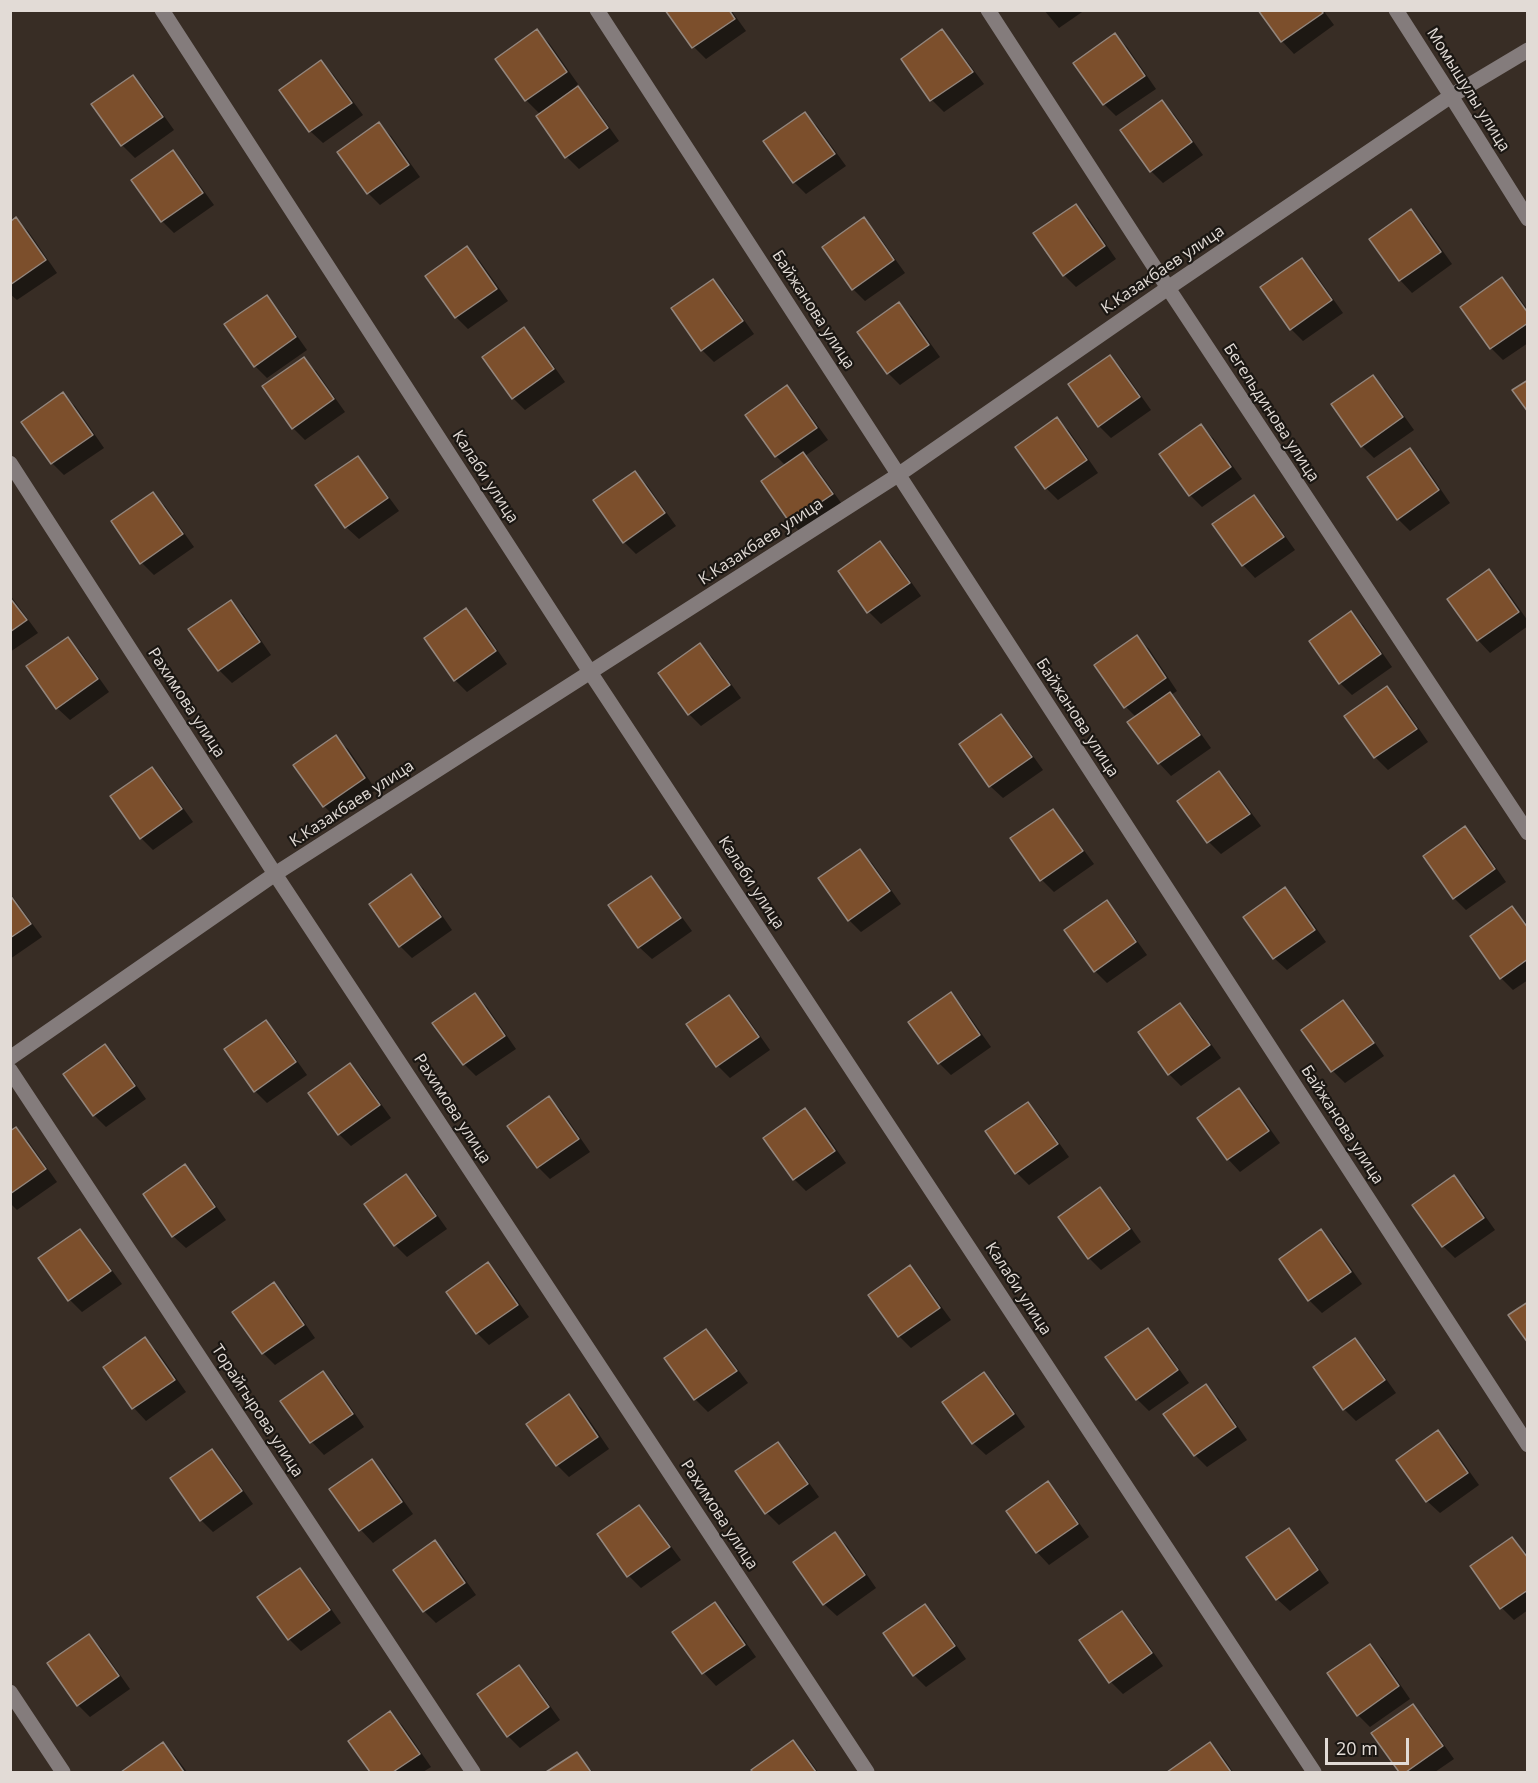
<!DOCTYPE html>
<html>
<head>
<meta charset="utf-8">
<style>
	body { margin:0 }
	#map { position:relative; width:1538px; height:1783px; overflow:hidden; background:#382d25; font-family:"Open Sans",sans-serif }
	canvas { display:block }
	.frame { position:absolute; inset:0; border:12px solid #e2dbd6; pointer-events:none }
	.scale { position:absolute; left:1325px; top:1738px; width:84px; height:27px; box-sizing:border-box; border:3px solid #e2dbd6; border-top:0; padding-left:8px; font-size:18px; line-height:21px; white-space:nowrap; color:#e2dbd6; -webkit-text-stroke:4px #1b1713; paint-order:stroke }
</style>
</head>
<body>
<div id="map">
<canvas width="1538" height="1783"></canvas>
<div class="frame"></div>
<div class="scale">20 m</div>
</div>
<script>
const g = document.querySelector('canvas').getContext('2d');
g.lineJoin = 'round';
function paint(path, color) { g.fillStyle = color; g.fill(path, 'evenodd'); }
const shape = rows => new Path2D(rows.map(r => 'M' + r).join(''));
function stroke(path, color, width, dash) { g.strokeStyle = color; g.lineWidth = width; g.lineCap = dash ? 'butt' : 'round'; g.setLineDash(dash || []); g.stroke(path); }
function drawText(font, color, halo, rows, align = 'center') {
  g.font = font + ' "Open Sans",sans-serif'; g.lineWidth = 4.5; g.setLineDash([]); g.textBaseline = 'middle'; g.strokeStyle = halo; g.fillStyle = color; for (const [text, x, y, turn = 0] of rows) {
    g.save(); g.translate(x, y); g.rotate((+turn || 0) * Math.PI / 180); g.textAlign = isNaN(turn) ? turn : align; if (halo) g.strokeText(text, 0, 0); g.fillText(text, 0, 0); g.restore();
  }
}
const shadow = shape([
	[667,10,731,10,746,31,706,59,694,47],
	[1044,10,1085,10,1059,28],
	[1260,10,1323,10,1334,25,1294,54,1282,41],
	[537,31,549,43,578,84,576,86,590,100,619,141,579,169,567,157,538,116,540,114,526,100],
	[942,31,954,44,984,84,944,112,932,100,903,59],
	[1115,35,1127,47,1156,89,1116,116,1104,104],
	[321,62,333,74,363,115,323,143,310,131,281,90],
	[133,76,145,89,174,130,135,158,122,145,93,105],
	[1162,102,1174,114,1203,155,1163,183,1151,171,1122,130],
	[805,114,817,126,846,166,806,194,794,182],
	[379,124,391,136,420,177,380,205,368,193],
	[172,152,185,165,214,205,174,233,162,221],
	[1075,206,1088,218,1116,259,1076,287,1064,275,1035,234],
	[1411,211,1423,223,1452,264,1412,293,1400,280,1371,239],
	[16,219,28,231,57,273,17,300,10,294,10,223],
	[864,219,876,232,905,273,865,301,853,289],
	[467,248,479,260,508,301,468,329,456,317,427,276],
	[1302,260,1314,272,1343,313,1303,341,1291,329],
	[1502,279,1514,291,1528,310,1528,343,1503,360,1491,348,1462,307],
	[713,281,725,293,754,334,714,362,702,350],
	[266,297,278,309,307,350,267,378,255,366],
	[899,304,911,316,940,357,900,385,888,373,859,332],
	[524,329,536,341,565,382,525,410,513,398],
	[1110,357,1122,369,1151,410,1111,438,1099,426],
	[304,359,316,371,345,412,305,440,293,428],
	[1373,377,1385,389,1414,430,1374,458,1362,446],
	[787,387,799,400,828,440,805,456,815,466,844,507,803,535,791,522,763,481,785,465,776,456,747,415],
	[63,394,75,406,104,448,64,475,52,463],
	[1057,419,1069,431,1098,473,1058,500,1046,488],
	[1201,426,1213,438,1242,479,1202,507,1190,495],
	[1409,450,1422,462,1450,503,1410,531,1398,519],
	[357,458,369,470,399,511,359,539,346,527,317,486],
	[635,473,647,485,676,526,636,554,624,542],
	[153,494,165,506,194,547,154,575,142,563,113,522],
	[1254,497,1266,509,1295,550,1255,578,1243,565,1214,525],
	[880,543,892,555,921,596,881,624,869,612,840,571],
	[1489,571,1501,583,1528,621,1528,626,1490,653,1478,640,1449,599],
	[10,595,38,633,10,652],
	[230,602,243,614,271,655,232,683,219,670,190,630],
	[466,610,478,622,507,664,467,692,455,680],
	[1351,613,1363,625,1392,667,1352,695,1340,683],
	[1137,637,1149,649,1177,691,1171,695,1182,707,1211,748,1171,776,1159,763,1137,718,1126,707],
	[68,639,80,651,109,692,70,720,57,708],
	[700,645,712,657,741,698,701,726,689,714],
	[1387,688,1399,700,1428,742,1388,770,1376,758,1347,716],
	[1001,716,1013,728,1043,770,1003,798,990,786],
	[335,737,348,749,376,790,336,818,324,806],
	[152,769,164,781,193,822,153,850,141,838],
	[1219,773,1231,785,1261,826,1221,854,1209,842,1179,801],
	[1052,811,1064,823,1094,864,1054,892,1042,880],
	[1465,828,1477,840,1506,882,1466,910,1454,898],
	[860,851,872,863,901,904,861,932,849,920],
	[411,876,423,888,452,930,412,958,400,946],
	[650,878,662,890,692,931,652,959,639,947],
	[1285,889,1297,901,1326,942,1287,970,1274,958],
	[10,893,42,937,10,959],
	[1106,902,1118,914,1147,955,1107,983,1095,971,1066,930],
	[1512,908,1528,925,1528,980,1513,990,1501,978],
	[950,994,962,1006,991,1047,951,1075,939,1063],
	[475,995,487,1007,516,1049,476,1076,464,1064],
	[729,997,741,1009,770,1050,730,1078,718,1066,688,1025],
	[1343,1002,1355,1014,1384,1056,1345,1083,1333,1071,1303,1030],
	[1180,1005,1192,1017,1221,1058,1181,1086,1169,1074],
	[266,1022,278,1034,307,1075,267,1103,255,1091],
	[105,1046,117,1058,146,1099,106,1127,94,1115],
	[350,1065,362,1077,391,1118,351,1146,339,1134],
	[1239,1090,1251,1102,1280,1143,1240,1172,1228,1159,1199,1118],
	[549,1098,561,1110,590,1152,550,1179,538,1167],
	[1028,1104,1040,1116,1069,1157,1029,1185,1017,1173],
	[805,1110,817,1122,846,1163,806,1191,794,1179],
	[16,1129,28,1141,57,1182,17,1210,10,1203,10,1133],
	[185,1166,197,1179,226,1220,186,1248,173,1236],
	[406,1176,418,1188,447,1229,407,1257,395,1245],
	[1454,1177,1466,1189,1495,1230,1455,1258,1443,1246],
	[1100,1189,1112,1201,1141,1242,1101,1270,1089,1258,1060,1217],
	[80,1231,92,1243,122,1284,82,1312,70,1300],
	[1321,1231,1333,1243,1362,1284,1322,1313,1309,1300,1281,1259],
	[488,1264,500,1276,529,1317,489,1345,477,1333],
	[910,1267,922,1280,951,1320,911,1348,899,1336,870,1295],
	[274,1284,286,1296,315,1338,275,1365,263,1353],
	[706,1330,718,1343,748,1383,708,1412,695,1399,666,1358],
	[1148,1330,1160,1342,1189,1383,1149,1411,1137,1399],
	[145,1339,157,1351,186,1392,146,1421,134,1408,105,1367],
	[1355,1340,1367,1352,1396,1393,1356,1421,1344,1409],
	[322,1373,335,1385,364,1427,324,1455,312,1442,283,1401],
	[984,1374,996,1386,1025,1427,986,1455,973,1443,944,1402],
	[1206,1386,1218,1398,1247,1440,1207,1467,1195,1455],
	[568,1396,581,1408,609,1449,569,1477,557,1465,528,1424],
	[1438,1432,1450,1444,1479,1485,1440,1513,1427,1501],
	[777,1444,790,1456,819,1497,779,1525,767,1513],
	[212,1451,224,1463,253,1504,213,1532,201,1520],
	[372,1461,384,1473,413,1514,373,1543,361,1530,332,1489],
	[1048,1483,1060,1496,1089,1537,1049,1565,1037,1552,1008,1512],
	[639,1507,651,1519,681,1560,641,1588,629,1576],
	[1288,1530,1300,1542,1329,1583,1290,1611,1277,1599],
	[835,1534,847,1546,876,1588,837,1616,824,1604],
	[1512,1539,1528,1555,1528,1610,1514,1620,1502,1608],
	[435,1542,447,1554,476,1595,436,1623,424,1611,395,1570],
	[300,1570,312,1582,341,1623,301,1651,289,1639],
	[714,1604,727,1616,756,1657,716,1686,704,1673,674,1632],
	[925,1606,937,1618,966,1659,926,1687,914,1675],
	[1122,1613,1134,1625,1163,1666,1123,1694,1111,1682],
	[89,1636,101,1648,130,1689,90,1717,78,1705],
	[1369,1646,1382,1658,1410,1699,1370,1727,1358,1715],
	[519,1667,531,1679,560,1720,520,1748,508,1736,479,1695],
	[1413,1706,1425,1718,1454,1759,1435,1772,1401,1772,1373,1734],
	[390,1713,402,1725,431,1767,423,1772,372,1772,350,1741],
	[793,1742,805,1754,818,1772,754,1772,753,1770],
	[163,1744,175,1756,187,1772,123,1772],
	[1210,1744,1222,1756,1233,1772,1169,1772],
	[576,1754,593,1772,549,1772]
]);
const building = shape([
	[665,10,729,10,735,19,692,48,665,10],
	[1258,10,1321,10,1323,13,1281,42,1258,10],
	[537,29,567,72,525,101,495,59,537,29],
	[942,29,973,72,930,101,901,59,942,29],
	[1115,33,1145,76,1103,105,1073,63,1115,33],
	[321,60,352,103,309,132,279,90,321,60],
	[133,75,163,117,121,146,91,104,133,75],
	[578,86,608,128,565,158,536,116,578,86],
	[1162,100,1192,142,1150,172,1120,130,1162,100],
	[805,112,835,154,793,183,763,141,805,112],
	[379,122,409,165,367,194,337,152,379,122],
	[173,150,203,193,161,222,131,180,173,150],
	[1076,204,1105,246,1063,276,1033,233,1076,204],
	[1411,209,1441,252,1399,281,1369,239,1411,209],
	[16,217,46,260,10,285,10,222,16,217],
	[864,217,894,260,852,290,822,247,864,217],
	[467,246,497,289,455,318,425,276,467,246],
	[1302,258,1332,300,1290,330,1260,287,1302,258],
	[1502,277,1528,313,1528,323,1490,349,1460,307,1502,277],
	[713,279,743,321,701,351,671,308,713,279],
	[267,295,296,337,254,367,224,324,267,295],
	[899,302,929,345,887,374,857,332,899,302],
	[524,327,554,369,512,399,482,357,524,327],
	[1110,355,1140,397,1098,427,1068,384,1110,355],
	[304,357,334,399,292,429,262,386,304,357],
	[1373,375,1403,417,1361,447,1331,404,1373,375],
	[1528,380,1528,412,1512,390,1528,380],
	[787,385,817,428,775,457,745,415,787,385],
	[63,392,93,435,51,464,21,422,63,392],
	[1057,417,1087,460,1045,489,1015,447,1057,417],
	[1201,424,1231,467,1189,496,1159,454,1201,424],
	[1410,448,1439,490,1397,520,1367,477,1410,448],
	[803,452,833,494,790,523,761,481,803,452],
	[358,456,388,498,345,528,315,485,358,456],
	[635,471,665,513,623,543,593,500,635,471],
	[153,492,183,534,140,564,111,521,153,492],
	[1254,495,1284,537,1242,566,1212,524,1254,495],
	[880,541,910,583,867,613,838,571,880,541],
	[1489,569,1519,612,1477,641,1447,599,1489,569],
	[10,598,27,620,10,632,10,598],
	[231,600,260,642,218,671,188,629,231,600],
	[466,608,496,651,454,681,424,638,466,608],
	[1351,611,1381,654,1339,684,1309,641,1351,611],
	[1137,635,1166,678,1124,708,1094,665,1137,635],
	[68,637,98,679,56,709,26,666,68,637],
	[700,643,730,685,688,715,658,673,700,643],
	[1387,686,1417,729,1374,758,1344,716,1387,686],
	[1170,692,1200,735,1158,764,1127,722,1170,692],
	[1001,714,1032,757,989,787,959,744,1001,714],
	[336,735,365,778,323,807,293,765,336,735],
	[152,767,182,809,140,839,110,796,152,767],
	[1219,771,1250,814,1207,843,1177,801,1219,771],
	[1053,809,1083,851,1040,881,1010,838,1053,809],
	[1465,826,1495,869,1453,899,1423,856,1465,826],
	[860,849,890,891,848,921,818,878,860,849],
	[411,874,441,917,399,947,369,904,411,874],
	[651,876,681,918,638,948,608,905,651,876],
	[1285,887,1315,930,1273,959,1243,917,1285,887],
	[10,895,31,924,10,938,10,895],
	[1107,900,1136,942,1094,972,1064,930,1107,900],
	[1512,906,1528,928,1528,959,1500,979,1470,936,1512,906],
	[951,992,980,1035,938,1064,908,1022,951,992],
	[475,993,505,1036,463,1065,432,1023,475,993],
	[729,995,759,1037,716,1067,686,1024,729,995],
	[1343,1000,1374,1043,1331,1072,1301,1030,1343,1000],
	[1180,1003,1210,1045,1168,1075,1138,1032,1180,1003],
	[266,1020,296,1062,254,1092,224,1049,266,1020],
	[105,1044,135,1086,93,1116,63,1074,105,1044],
	[350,1063,380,1105,338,1135,308,1093,350,1063],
	[1239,1088,1269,1131,1227,1160,1197,1118,1239,1088],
	[549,1096,579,1139,537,1168,507,1126,549,1096],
	[1028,1102,1058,1144,1015,1174,985,1131,1028,1102],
	[805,1108,835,1151,793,1180,763,1138,805,1108],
	[16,1127,46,1169,10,1194,10,1131,16,1127],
	[185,1164,215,1207,172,1237,143,1194,185,1164],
	[406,1174,436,1216,394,1246,364,1204,406,1174],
	[1454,1175,1484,1218,1442,1247,1412,1205,1454,1175],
	[1100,1187,1130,1229,1088,1259,1058,1217,1100,1187],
	[80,1229,111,1271,68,1301,38,1258,80,1229],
	[1321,1229,1351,1272,1308,1301,1279,1259,1321,1229],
	[488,1262,518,1305,476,1334,446,1292,488,1262],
	[910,1265,940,1308,898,1337,868,1295,910,1265],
	[274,1282,304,1325,262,1354,232,1312,274,1282],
	[1528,1302,1528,1343,1508,1315,1528,1302],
	[1148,1328,1178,1370,1136,1400,1105,1357,1148,1328],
	[706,1329,737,1371,694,1400,664,1358,706,1329],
	[145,1337,175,1380,132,1409,103,1367,145,1337],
	[1355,1338,1385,1380,1343,1410,1313,1367,1355,1338],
	[323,1371,353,1414,310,1443,280,1401,323,1371],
	[984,1372,1014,1414,972,1444,942,1402,984,1372],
	[1206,1384,1236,1427,1194,1456,1163,1414,1206,1384],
	[569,1394,598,1437,556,1466,526,1424,569,1394],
	[1438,1430,1468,1473,1426,1502,1396,1460,1438,1430],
	[778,1442,808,1484,765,1514,735,1471,778,1442],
	[212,1449,242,1491,200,1521,170,1478,212,1449],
	[372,1459,402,1502,359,1531,329,1489,372,1459],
	[1048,1481,1078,1524,1036,1553,1006,1511,1048,1481],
	[639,1505,670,1547,627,1577,597,1534,639,1505],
	[1289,1528,1318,1570,1276,1600,1246,1557,1289,1528],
	[835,1532,865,1575,823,1605,793,1562,835,1532],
	[1512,1537,1528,1558,1528,1590,1500,1609,1470,1566,1512,1537],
	[435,1540,465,1583,423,1612,393,1570,435,1540],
	[300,1568,330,1610,288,1640,257,1597,300,1568],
	[715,1602,745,1645,702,1674,672,1632,715,1602],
	[925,1604,955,1646,913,1676,883,1633,925,1604],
	[1122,1611,1152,1653,1109,1683,1079,1640,1122,1611],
	[89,1634,119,1676,77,1706,47,1663,89,1634],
	[1370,1644,1399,1686,1357,1716,1327,1673,1370,1644],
	[519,1665,549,1707,507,1737,477,1694,519,1665],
	[1413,1704,1443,1746,1406,1772,1399,1772,1371,1733,1413,1704],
	[390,1711,420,1754,393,1772,370,1772,348,1741,390,1711],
	[793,1740,816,1772,753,1772,751,1770,793,1740],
	[163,1742,184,1772,121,1772,163,1742],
	[1210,1742,1231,1772,1167,1772,1210,1742],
	[577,1752,591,1772,546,1772,577,1752]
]);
const minor = shape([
	[162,10,590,672,1314,1772],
	[597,10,1528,1445],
	[988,10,1168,288,1528,833],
	[1396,10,1451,96,1528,219],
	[10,463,275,874,867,1772],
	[10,1058,275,874,898,475,1168,288,1451,96,1528,50],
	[10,1070,473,1772],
	[10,1692,63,1772]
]);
const streetNames = [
	["Момышулы улица",1468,90,58],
	["К.Казакбаев улица",1163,270,-34],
	["Байжанова улица",813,310,57],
	["Бегельдинова улица",1271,413,57],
	["Калаби улица",485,477,57],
	["К.Казакбаев улица",761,542,-33],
	["Рахимова улица",186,703,57],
	["Байжанова улица",1077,718,57],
	["К.Казакбаев улица",352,804,-33],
	["Калаби улица",751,883,57],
	["Рахимова улица",452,1109,57],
	["Байжанова улица",1342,1125,57],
	["Калаби улица",1018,1289,57],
	["Торайгырова улица",257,1411,57],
	["Рахимова улица",719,1515,57]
];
paint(shadow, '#0007');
paint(building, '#7c4f2c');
stroke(building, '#93867d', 1.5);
stroke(minor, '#847c7c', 15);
drawText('16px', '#e2dbd6', '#1b1713', streetNames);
</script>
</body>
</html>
